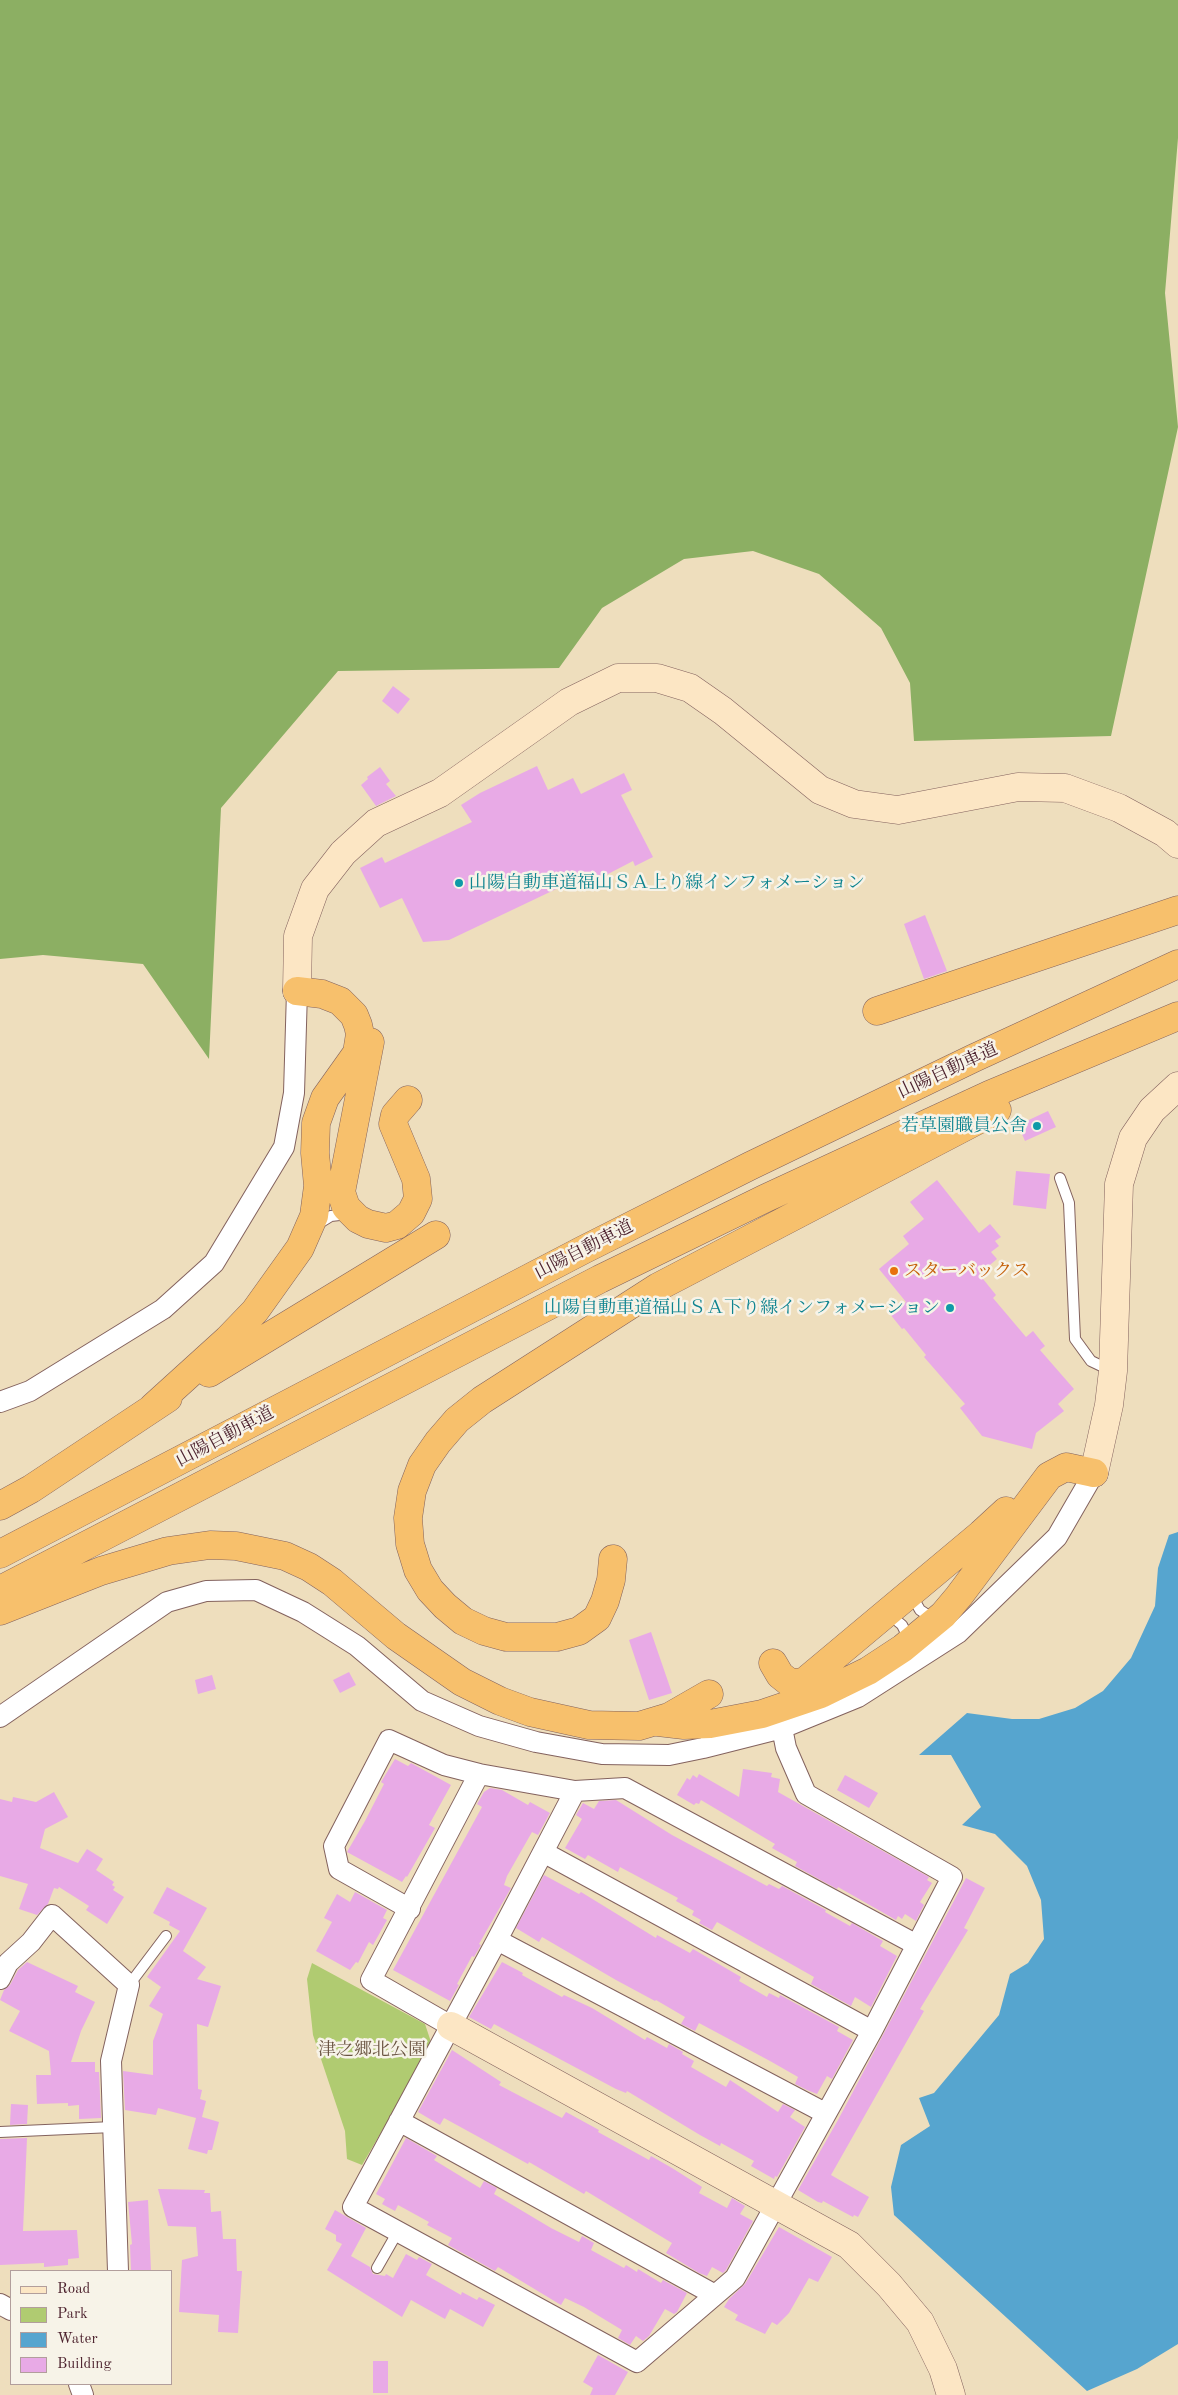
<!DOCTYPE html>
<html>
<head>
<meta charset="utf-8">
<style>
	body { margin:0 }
	#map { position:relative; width:1178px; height:2395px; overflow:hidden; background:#eedebd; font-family:"Old Standard TT",serif }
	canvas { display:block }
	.legend { position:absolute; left:10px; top:2270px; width:162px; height:115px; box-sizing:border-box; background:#f7f3e8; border:1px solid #b29e9c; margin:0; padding:6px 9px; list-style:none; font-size:15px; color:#4a1f2b }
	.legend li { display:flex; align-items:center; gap:10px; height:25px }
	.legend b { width:25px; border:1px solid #b29e9c }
</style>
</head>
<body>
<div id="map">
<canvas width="1178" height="2395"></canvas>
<ul class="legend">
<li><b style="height:6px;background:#fce6c4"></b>Road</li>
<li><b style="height:14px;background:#b0cb71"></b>Park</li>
<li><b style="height:14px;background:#56a5cf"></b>Water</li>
<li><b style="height:14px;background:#e8aae6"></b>Building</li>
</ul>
</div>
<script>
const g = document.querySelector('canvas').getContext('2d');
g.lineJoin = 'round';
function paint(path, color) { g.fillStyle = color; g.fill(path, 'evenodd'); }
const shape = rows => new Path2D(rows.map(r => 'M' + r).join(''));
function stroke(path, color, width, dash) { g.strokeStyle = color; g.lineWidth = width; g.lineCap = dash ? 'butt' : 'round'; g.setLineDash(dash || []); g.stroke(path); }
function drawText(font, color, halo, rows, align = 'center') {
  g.font = font + ' "Old Standard TT","Noto Serif JP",serif'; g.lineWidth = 5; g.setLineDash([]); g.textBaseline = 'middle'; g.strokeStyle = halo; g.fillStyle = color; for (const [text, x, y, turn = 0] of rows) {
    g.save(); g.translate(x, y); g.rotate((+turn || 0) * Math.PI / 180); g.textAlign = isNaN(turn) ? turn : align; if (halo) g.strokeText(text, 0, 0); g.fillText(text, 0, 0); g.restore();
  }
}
const green = shape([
	[312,1963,425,2024,432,2045,362,2165,347,2159,345,2131,313,2035,307,1979]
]);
const forest = shape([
	[0,0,1178,0,1178,138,1165,293,1178,427,1111,736,914,741,910,683,881,628,819,574,753,551,684,559,602,608,559,668,338,671,221,808,209,1059,143,964,43,955,0,959]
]);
const water = shape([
	[1178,1532,1178,2344,1137,2369,1087,2391,894,2215,891,2187,901,2145,930,2126,919,2098,934,2093,999,2015,1010,1974,1028,1963,1044,1939,1041,1900,1027,1866,995,1834,962,1825,981,1807,951,1755,919,1755,967,1713,1012,1719,1039,1719,1075,1708,1103,1691,1131,1658,1155,1606,1158,1568,1169,1535]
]);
const building = shape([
	[393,686,410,699,398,714,382,701],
	[537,766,548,790,573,778,581,794,624,773,632,790,621,795,653,857,635,866,633,861,583,887,581,881,572,886,571,882,449,940,423,942,402,898,380,908,360,868,382,857,385,863,472,822,461,805,480,793],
	[380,767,390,781,386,784,396,796,376,806,361,785,368,779,367,777],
	[925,915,947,971,924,979,904,924],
	[1048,1111,1056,1127,1025,1141,1018,1125],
	[1016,1171,1050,1174,1046,1209,1013,1205],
	[937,1180,979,1233,990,1224,1001,1237,995,1241,999,1246,991,1252,997,1259,979,1274,996,1295,993,1298,1026,1337,1033,1331,1045,1346,1040,1350,1074,1389,1058,1404,1064,1411,1036,1433,1032,1449,982,1436,960,1408,965,1404,924,1357,926,1355,904,1328,902,1329,890,1314,906,1302,879,1269,909,1244,903,1236,924,1219,910,1202],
	[651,1632,672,1693,649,1700,629,1640],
	[349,1672,356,1685,340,1693,333,1680],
	[212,1675,216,1689,198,1694,195,1680],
	[395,1759,408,1766,411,1763,451,1785,429,1825,435,1828,407,1877,406,1876,402,1882,347,1852,365,1821,384,1784,381,1782],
	[743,1769,772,1773,771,1777,780,1779,778,1792,929,1877,927,1880,932,1883,920,1902,924,1905,916,1921,905,1914,902,1919,898,1916,896,1920,838,1887,837,1889,795,1866,797,1862,772,1848,775,1844,701,1800,699,1804,696,1803,694,1805,677,1795,687,1778,690,1780,693,1775,697,1778,699,1774,739,1797],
	[845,1775,878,1793,869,1808,837,1790],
	[490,1788,502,1790,528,1805,530,1802,550,1813,538,1835,532,1832,507,1876,504,1885,511,1888,479,1944,481,1945,474,1957,472,1956,457,1984,459,1985,450,2001,393,1970,482,1807,477,1804,484,1792],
	[54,1792,68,1817,45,1829,40,1848,78,1863,87,1849,103,1859,96,1870,114,1882,112,1885,115,1887,113,1890,124,1897,107,1924,86,1910,89,1906,59,1887,58,1889,54,1888,48,1904,37,1915,19,1909,28,1884,0,1876,0,1799,12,1802,13,1797,36,1802],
	[616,1800,672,1835,767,1886,769,1884,779,1889,782,1886,826,1910,825,1912,850,1926,852,1923,883,1941,880,1946,897,1956,871,2007,855,1997,851,2006,811,1984,814,1977,717,1922,712,1930,699,1923,701,1920,692,1915,694,1911,676,1901,678,1898,620,1867,618,1872,588,1855,585,1859,565,1848,582,1819,576,1815,583,1803,594,1809,599,1801],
	[544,1875,579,1894,581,1892,656,1938,657,1935,690,1953,693,1949,741,1977,739,1981,767,1997,769,1993,779,1998,780,1995,839,2027,837,2031,853,2040,832,2079,827,2076,817,2094,807,2090,795,2084,798,2077,770,2061,699,2023,695,2031,681,2024,685,2017,656,2000,655,2001,616,1980,542,1937,539,1942,516,1928],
	[966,1878,985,1888,964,1928,968,1930,920,2009,924,2011,831,2175,869,2197,858,2217,854,2215,853,2217,823,2201,822,2203,818,2202,798,2190,838,2120],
	[167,1887,207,1908,183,1951,206,1967,197,1979,221,1986,208,2027,197,2024,198,2089,202,2090,200,2099,206,2101,202,2117,219,2122,212,2150,208,2150,207,2154,188,2149,196,2118,158,2108,156,2115,125,2110,123,2071,153,2075,153,2041,163,2014,149,2006,161,1987,147,1977,180,1931,169,1925,170,1922,153,1913],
	[355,1892,387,1910,383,1918,387,1920,373,1945,369,1942,358,1963,356,1962,350,1970,316,1951,332,1922,324,1918,337,1894,350,1902],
	[27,1962,78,1986,75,1992,95,2002,81,2031,71,2062,95,2062,95,2072,99,2072,101,2118,79,2119,79,2105,68,2106,68,2103,37,2104,36,2075,51,2075,49,2051,9,2031,20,2011,0,2000,4,1990,10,1985,18,1970],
	[502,1962,523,1973,522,1975,562,1997,564,1995,592,2008,645,2040,647,2037,667,2048,669,2044,683,2052,682,2054,694,2061,691,2067,726,2087,730,2080,778,2112,783,2104,795,2110,790,2117,805,2127,777,2177,775,2176,774,2179,751,2166,754,2161,721,2143,720,2146,700,2135,627,2091,626,2093,616,2089,494,2024,491,2029,469,2017],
	[452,2050,501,2082,499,2085,562,2118,566,2112,599,2130,598,2132,649,2160,651,2156,672,2168,702,2187,699,2193,727,2208,732,2198,745,2206,740,2214,753,2221,726,2270,723,2273,712,2267,707,2276,699,2273,666,2253,672,2243,586,2191,584,2194,529,2162,528,2164,444,2118,440,2125,418,2112],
	[11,2104,28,2105,27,2124,10,2125],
	[27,2138,23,2231,77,2230,79,2258,68,2259,68,2265,44,2267,44,2263,0,2265,0,2139],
	[406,2138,437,2156,434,2160,480,2188,484,2181,497,2188,494,2194,551,2228,579,2242,582,2236,594,2243,591,2250,624,2268,626,2265,637,2272,638,2269,661,2283,663,2280,687,2293,677,2312,674,2314,665,2309,649,2336,643,2341,636,2336,630,2345,618,2338,622,2330,584,2307,565,2298,561,2305,498,2267,495,2271,448,2245,452,2238,427,2225,429,2222,398,2205,395,2211,382,2204,385,2199,376,2194],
	[158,2189,205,2190,204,2193,210,2193,211,2212,221,2211,223,2239,236,2239,237,2271,242,2271,238,2333,218,2332,219,2315,179,2312,182,2260,198,2256,196,2227,168,2226],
	[148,2200,151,2271,131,2271,130,2245,132,2244,128,2202],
	[335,2210,366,2228,351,2256,370,2267,373,2274,385,2276,386,2274,393,2278,406,2254,417,2260,419,2257,432,2264,426,2275,461,2295,462,2292,477,2300,479,2297,495,2305,483,2327,450,2309,445,2319,411,2300,402,2317,327,2270,342,2244,336,2241,336,2235,325,2229],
	[779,2227,832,2257,818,2282,809,2278,789,2313,777,2325,772,2322,765,2334,735,2320,738,2315,724,2307,729,2299,745,2284],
	[598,2355,628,2372,615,2395,590,2395,593,2388,583,2382],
	[373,2361,388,2361,388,2393,373,2393]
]);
const lane = shape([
	[1060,1178,1069,1203,1075,1339,1091,1361,1112,1371],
	[318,1224,331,1216,348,1214],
	[916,1594,916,1603,920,1610,926,1614,937,1615],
	[887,1619,896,1620,902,1625,905,1631,904,1642],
	[129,1985,166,1936],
	[0,2132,113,2127],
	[377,2268,397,2233]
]);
const street = shape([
	[0,1402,30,1391,163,1309,214,1263,284,1147,294,1093,297,991],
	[0,1717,167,1602,206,1591,256,1590,303,1612,357,1646,422,1701,479,1726,536,1742,602,1754,669,1755,703,1748,782,1728,858,1697,958,1633,1057,1537,1094,1473],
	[782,1728,786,1748,806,1794,952,1877,872,2031,735,2278,637,2362,353,2207,497,1940,575,1791,625,1788,915,1944],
	[543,1852,872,2031],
	[410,1909,339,1869,334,1846,389,1740,444,1765,479,1774],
	[497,1940,825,2113],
	[0,1979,8,1963,31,1942,52,1915,129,1985,111,2061,118,2271],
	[451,2026,371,1980,479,1774,575,1791],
	[399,2121,715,2295],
	[0,2304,11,2310],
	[79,2384,83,2395]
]);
const secondary = shape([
	[297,991,298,936,315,889,343,853,376,823,440,793,569,702,618,678,657,678,690,688,723,711,820,790,854,804,898,810,1018,787,1065,788,1119,808,1165,833,1178,844],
	[1094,1473,1109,1405,1113,1371,1119,1184,1133,1138,1152,1110,1178,1086],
	[451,2026,849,2245,889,2285,920,2322,943,2369,951,2395]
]);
const highway = shape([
	[877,1011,1178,910],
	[370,1042,341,1192,346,1207,358,1219,368,1224,386,1228,397,1225,411,1213,418,1199,416,1179,393,1124,395,1115,408,1100],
	[209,1373,436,1235],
	[153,1407,228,1339,255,1311,300,1248,314,1216,318,1186,315,1153,316,1123,325,1098,357,1053,360,1034,358,1025,354,1015,340,1001,322,994,297,991],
	[0,1506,31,1489,168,1398],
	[0,1554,583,1250,750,1166,974,1058,1178,964],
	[613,1559,611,1580,605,1601,597,1618,579,1631,557,1637,506,1637,484,1631,463,1621,445,1606,430,1590,418,1570,410,1544,408,1518,412,1491,422,1465,438,1442,457,1420,482,1400,658,1287,997,1110],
	[0,1590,600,1279,766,1198,989,1095,1178,1016],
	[0,1611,101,1571,168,1551,210,1545,236,1546,285,1556,309,1567,332,1582,396,1636,462,1682,500,1701,530,1712,589,1725,639,1726,669,1717,709,1694],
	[773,1663,780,1675,790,1683,804,1682,981,1534,1006,1511],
	[658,1722,684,1725,710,1724,762,1714,821,1694,868,1671,903,1648,943,1615,959,1596,1049,1476,1066,1467,1094,1473]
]);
const markers = [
	[459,883,5,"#0f9aa8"],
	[1037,1126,5,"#0f9aa8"],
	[894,1271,5,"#e8710a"],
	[950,1308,5,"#0f9aa8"]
];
const cultureNames = [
	["山陽自動車道福山ＳＡ上り線インフォメーション",469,883,"left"],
	["若草園職員公舎",1027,1126],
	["山陽自動車道福山ＳＡ下り線インフォメーション",940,1308]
];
const streetNames = [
	["山陽自動車道",948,1071,-25],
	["山陽自動車道",584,1250,-27],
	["山陽自動車道",225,1437,-28]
];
const foodNames = [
	["スターバックス",904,1271]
];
const parkNames = [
	["津之郷北公園",372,2050]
];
paint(green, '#b0cb71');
paint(forest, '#8caf63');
paint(water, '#56a5cf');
paint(building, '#e8aae6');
stroke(lane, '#83625e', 12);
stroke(street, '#83625e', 22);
stroke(secondary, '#83625e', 29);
stroke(highway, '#83625e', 29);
stroke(lane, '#fff', 10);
stroke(street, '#fff', 20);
stroke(secondary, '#fce6c4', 28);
stroke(highway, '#f7c06c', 28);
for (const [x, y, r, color] of markers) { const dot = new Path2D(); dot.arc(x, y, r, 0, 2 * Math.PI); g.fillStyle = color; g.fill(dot); stroke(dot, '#f7f3e8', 2); }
drawText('18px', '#0d838f', '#f7f3e8', cultureNames, 'right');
drawText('18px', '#4a1f2b', '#f7f3e8', streetNames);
drawText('18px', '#c56008', '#f7f3e8', foodNames, 'left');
drawText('18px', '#695340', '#f7f3e8', parkNames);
</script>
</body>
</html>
